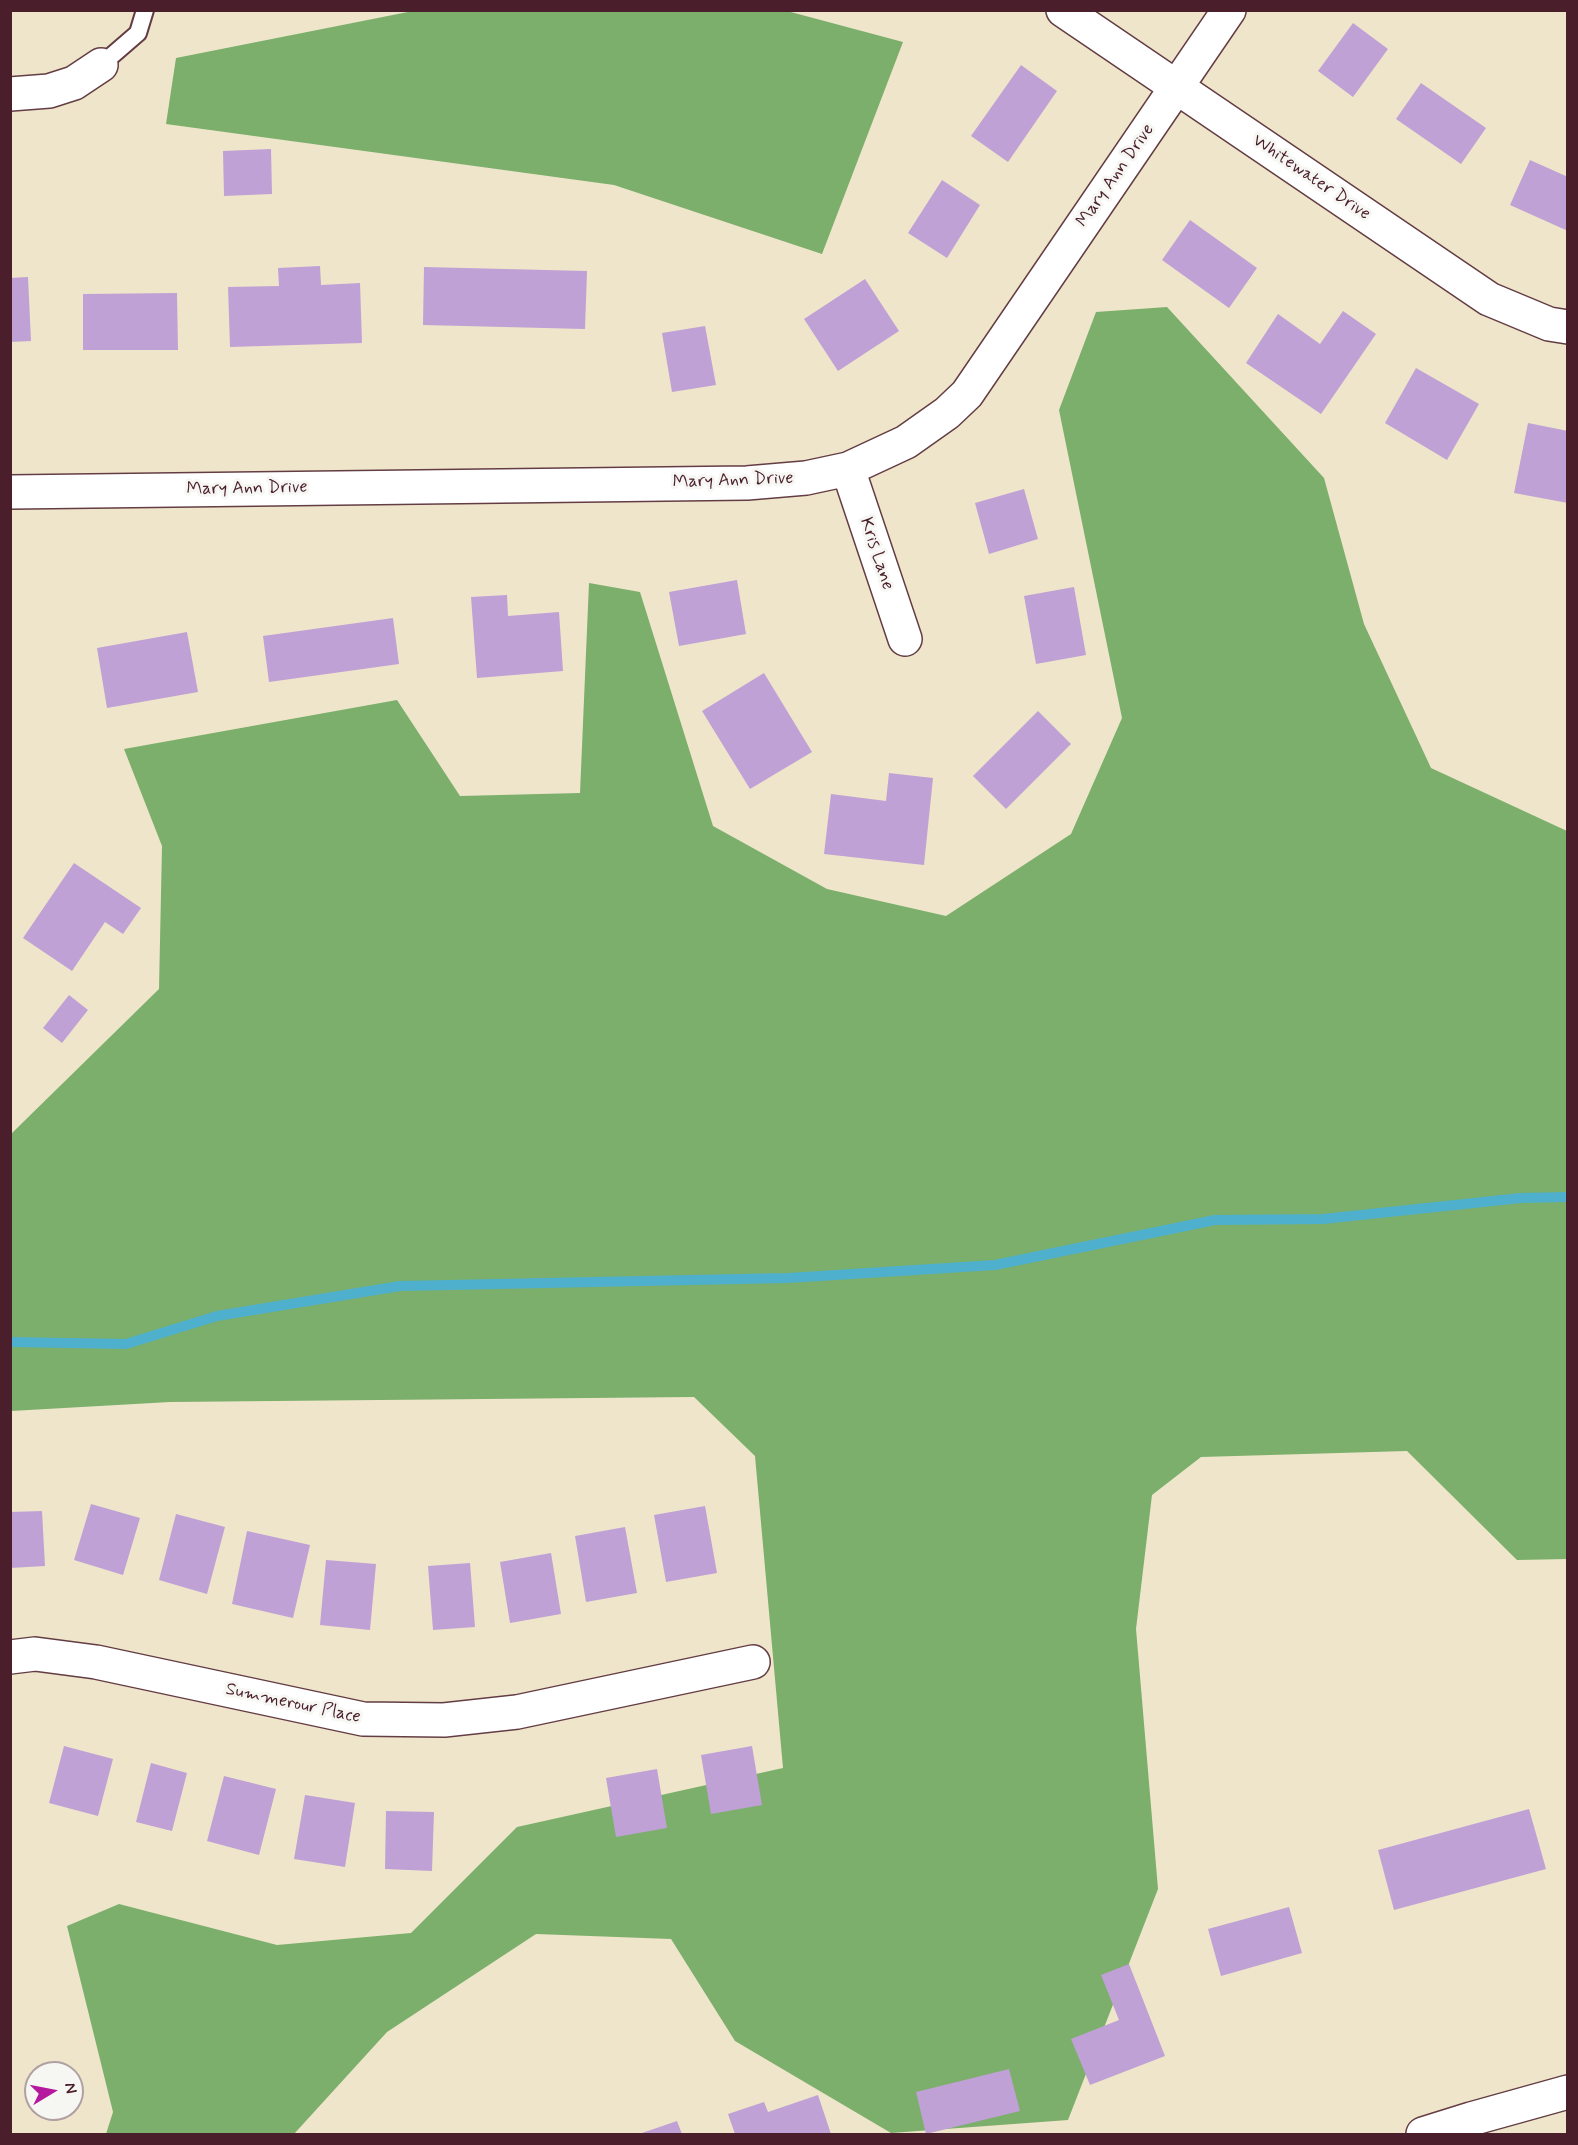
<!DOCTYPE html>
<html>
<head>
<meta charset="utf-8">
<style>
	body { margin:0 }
	#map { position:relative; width:1578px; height:2145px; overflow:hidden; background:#efe5cb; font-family:Mynerve,sans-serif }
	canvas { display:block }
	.frame { position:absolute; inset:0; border:12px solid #4a1f2b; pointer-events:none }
	.north { position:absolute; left:24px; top:2061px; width:60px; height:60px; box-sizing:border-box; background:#f6f6f2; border:2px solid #b1a0a2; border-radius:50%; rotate:80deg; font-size:16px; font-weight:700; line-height:24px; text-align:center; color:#4a1f2b }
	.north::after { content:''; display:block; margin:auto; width:21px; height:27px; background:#b5179e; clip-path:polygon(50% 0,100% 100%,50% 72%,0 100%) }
</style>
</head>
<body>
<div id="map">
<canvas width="1578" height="2145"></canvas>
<div class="frame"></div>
<div class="north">N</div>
</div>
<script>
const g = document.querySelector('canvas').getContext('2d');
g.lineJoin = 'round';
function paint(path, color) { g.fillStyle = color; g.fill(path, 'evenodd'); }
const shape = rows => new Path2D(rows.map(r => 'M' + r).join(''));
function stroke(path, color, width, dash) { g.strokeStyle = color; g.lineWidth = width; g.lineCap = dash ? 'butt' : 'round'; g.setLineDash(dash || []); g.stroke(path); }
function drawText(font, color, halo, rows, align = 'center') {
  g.font = font + ' Mynerve,sans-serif'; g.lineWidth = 6; g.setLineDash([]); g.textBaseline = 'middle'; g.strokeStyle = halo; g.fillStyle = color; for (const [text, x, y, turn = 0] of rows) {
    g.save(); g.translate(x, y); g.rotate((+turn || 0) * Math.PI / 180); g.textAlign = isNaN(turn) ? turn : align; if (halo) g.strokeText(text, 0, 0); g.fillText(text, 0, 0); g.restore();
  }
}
const forest = shape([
	[413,11,787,11,903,42,822,254,614,185,166,124,176,58],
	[1167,307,1324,478,1364,624,1431,768,1567,831,1567,1559,1517,1560,1407,1451,1201,1457,1152,1495,1136,1629,1158,1889,1068,2120,891,2133,735,2041,671,1939,536,1934,387,2032,294,2134,106,2134,113,2112,67,1926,119,1904,277,1945,411,1933,517,1827,783,1768,755,1456,694,1397,170,1402,11,1411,11,1134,159,989,162,846,124,749,397,700,460,796,580,793,589,583,640,592,713,826,827,889,946,916,1071,834,1122,718,1059,410,1096,312]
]);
const stream = shape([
	[10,1342,126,1344,217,1316,400,1286,788,1278,995,1265,1215,1220,1323,1219,1521,1198,1568,1197]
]);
const building = shape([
	[1353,23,1388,49,1353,97,1318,71],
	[1021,65,1057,91,1008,162,971,136],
	[1421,83,1486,128,1461,164,1396,119],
	[271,149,272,194,224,196,223,151],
	[1530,160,1568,177,1568,231,1510,205],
	[942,180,980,205,947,258,908,233],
	[1190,220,1257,268,1229,308,1162,260],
	[320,266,321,285,360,283,362,343,230,347,228,287,279,286,278,268],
	[424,267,587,271,585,329,423,325],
	[28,277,31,341,10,342,10,278],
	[865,279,899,331,838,371,804,319],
	[177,293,178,350,83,350,83,294],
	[1343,311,1376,334,1321,414,1246,363,1278,314,1320,344],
	[705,326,716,385,672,392,662,333],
	[1416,368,1479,404,1447,460,1385,423],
	[1528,423,1568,431,1568,503,1514,493],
	[1024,489,1038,539,989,554,975,503],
	[737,580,746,634,679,646,669,592],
	[1074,587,1086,655,1036,664,1024,596],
	[507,595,508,616,559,612,563,671,477,678,471,597],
	[393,618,399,664,269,682,263,636],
	[187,632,198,692,107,708,97,648],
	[764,673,812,752,750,789,702,711],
	[1038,711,1071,744,1006,809,973,776],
	[889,773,933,778,924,865,824,854,831,794,886,801],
	[74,863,141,908,123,934,105,922,72,971,23,938],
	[69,995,88,1010,62,1043,43,1028],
	[91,1504,140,1518,123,1575,74,1560],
	[705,1506,717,1573,666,1582,654,1515],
	[42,1511,45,1566,10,1568,10,1512],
	[176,1514,225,1527,207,1594,159,1580],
	[625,1527,637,1593,586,1602,575,1536],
	[247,1531,310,1545,293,1618,232,1604],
	[551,1553,561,1614,510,1623,500,1562],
	[326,1560,376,1564,370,1630,320,1625],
	[470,1563,475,1627,433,1630,428,1566],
	[64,1746,113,1759,98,1816,49,1803],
	[752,1746,762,1805,711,1814,701,1755],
	[151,1763,187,1773,172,1831,136,1822],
	[657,1769,667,1828,616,1837,606,1778],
	[224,1776,276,1789,259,1855,207,1841],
	[305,1795,355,1803,345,1867,294,1859],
	[1529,1809,1546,1869,1394,1910,1378,1850],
	[386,1811,434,1812,432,1871,385,1869],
	[1289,1907,1302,1953,1221,1976,1208,1929],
	[1129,1964,1165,2056,1090,2085,1071,2039,1119,2020,1101,1975],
	[1009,2069,1020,2111,926,2134,916,2092],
	[818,2095,831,2134,735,2134,728,2114,764,2102,768,2112],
	[677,2121,682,2134,639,2134]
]);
const lane = shape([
	[101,65,138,33,145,10]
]);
const street = shape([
	[1063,10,1489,299,1549,324,1568,327],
	[10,94,49,91,74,83,101,65],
	[848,469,905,639],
	[10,492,747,483,806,478,848,469,906,442,947,413,967,394,1229,10],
	[10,1657,35,1654,96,1662,363,1719,444,1720,517,1712,753,1662]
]);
const secondary = shape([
	[1423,2134,1471,2119,1568,2092]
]);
const streetNames = [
	["Mary Ann Drive",1116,176,-55],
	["Whitewater Drive",1311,178,34],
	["Mary Ann Drive",733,481,-2],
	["Mary Ann Drive",247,489,-1],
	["Kris Lane",876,554,72],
	["Summerour Place",293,1704,12]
];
paint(forest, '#7baf6b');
stroke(stream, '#4fb0ce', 10);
paint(building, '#bfa1d5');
stroke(lane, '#633d43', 20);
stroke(street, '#633d43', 36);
stroke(secondary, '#633d43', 36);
stroke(lane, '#fff', 16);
stroke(street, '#fff', 33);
stroke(secondary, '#fff', 33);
drawText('18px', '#4a1f2b', '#f6f6f2', streetNames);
</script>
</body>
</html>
